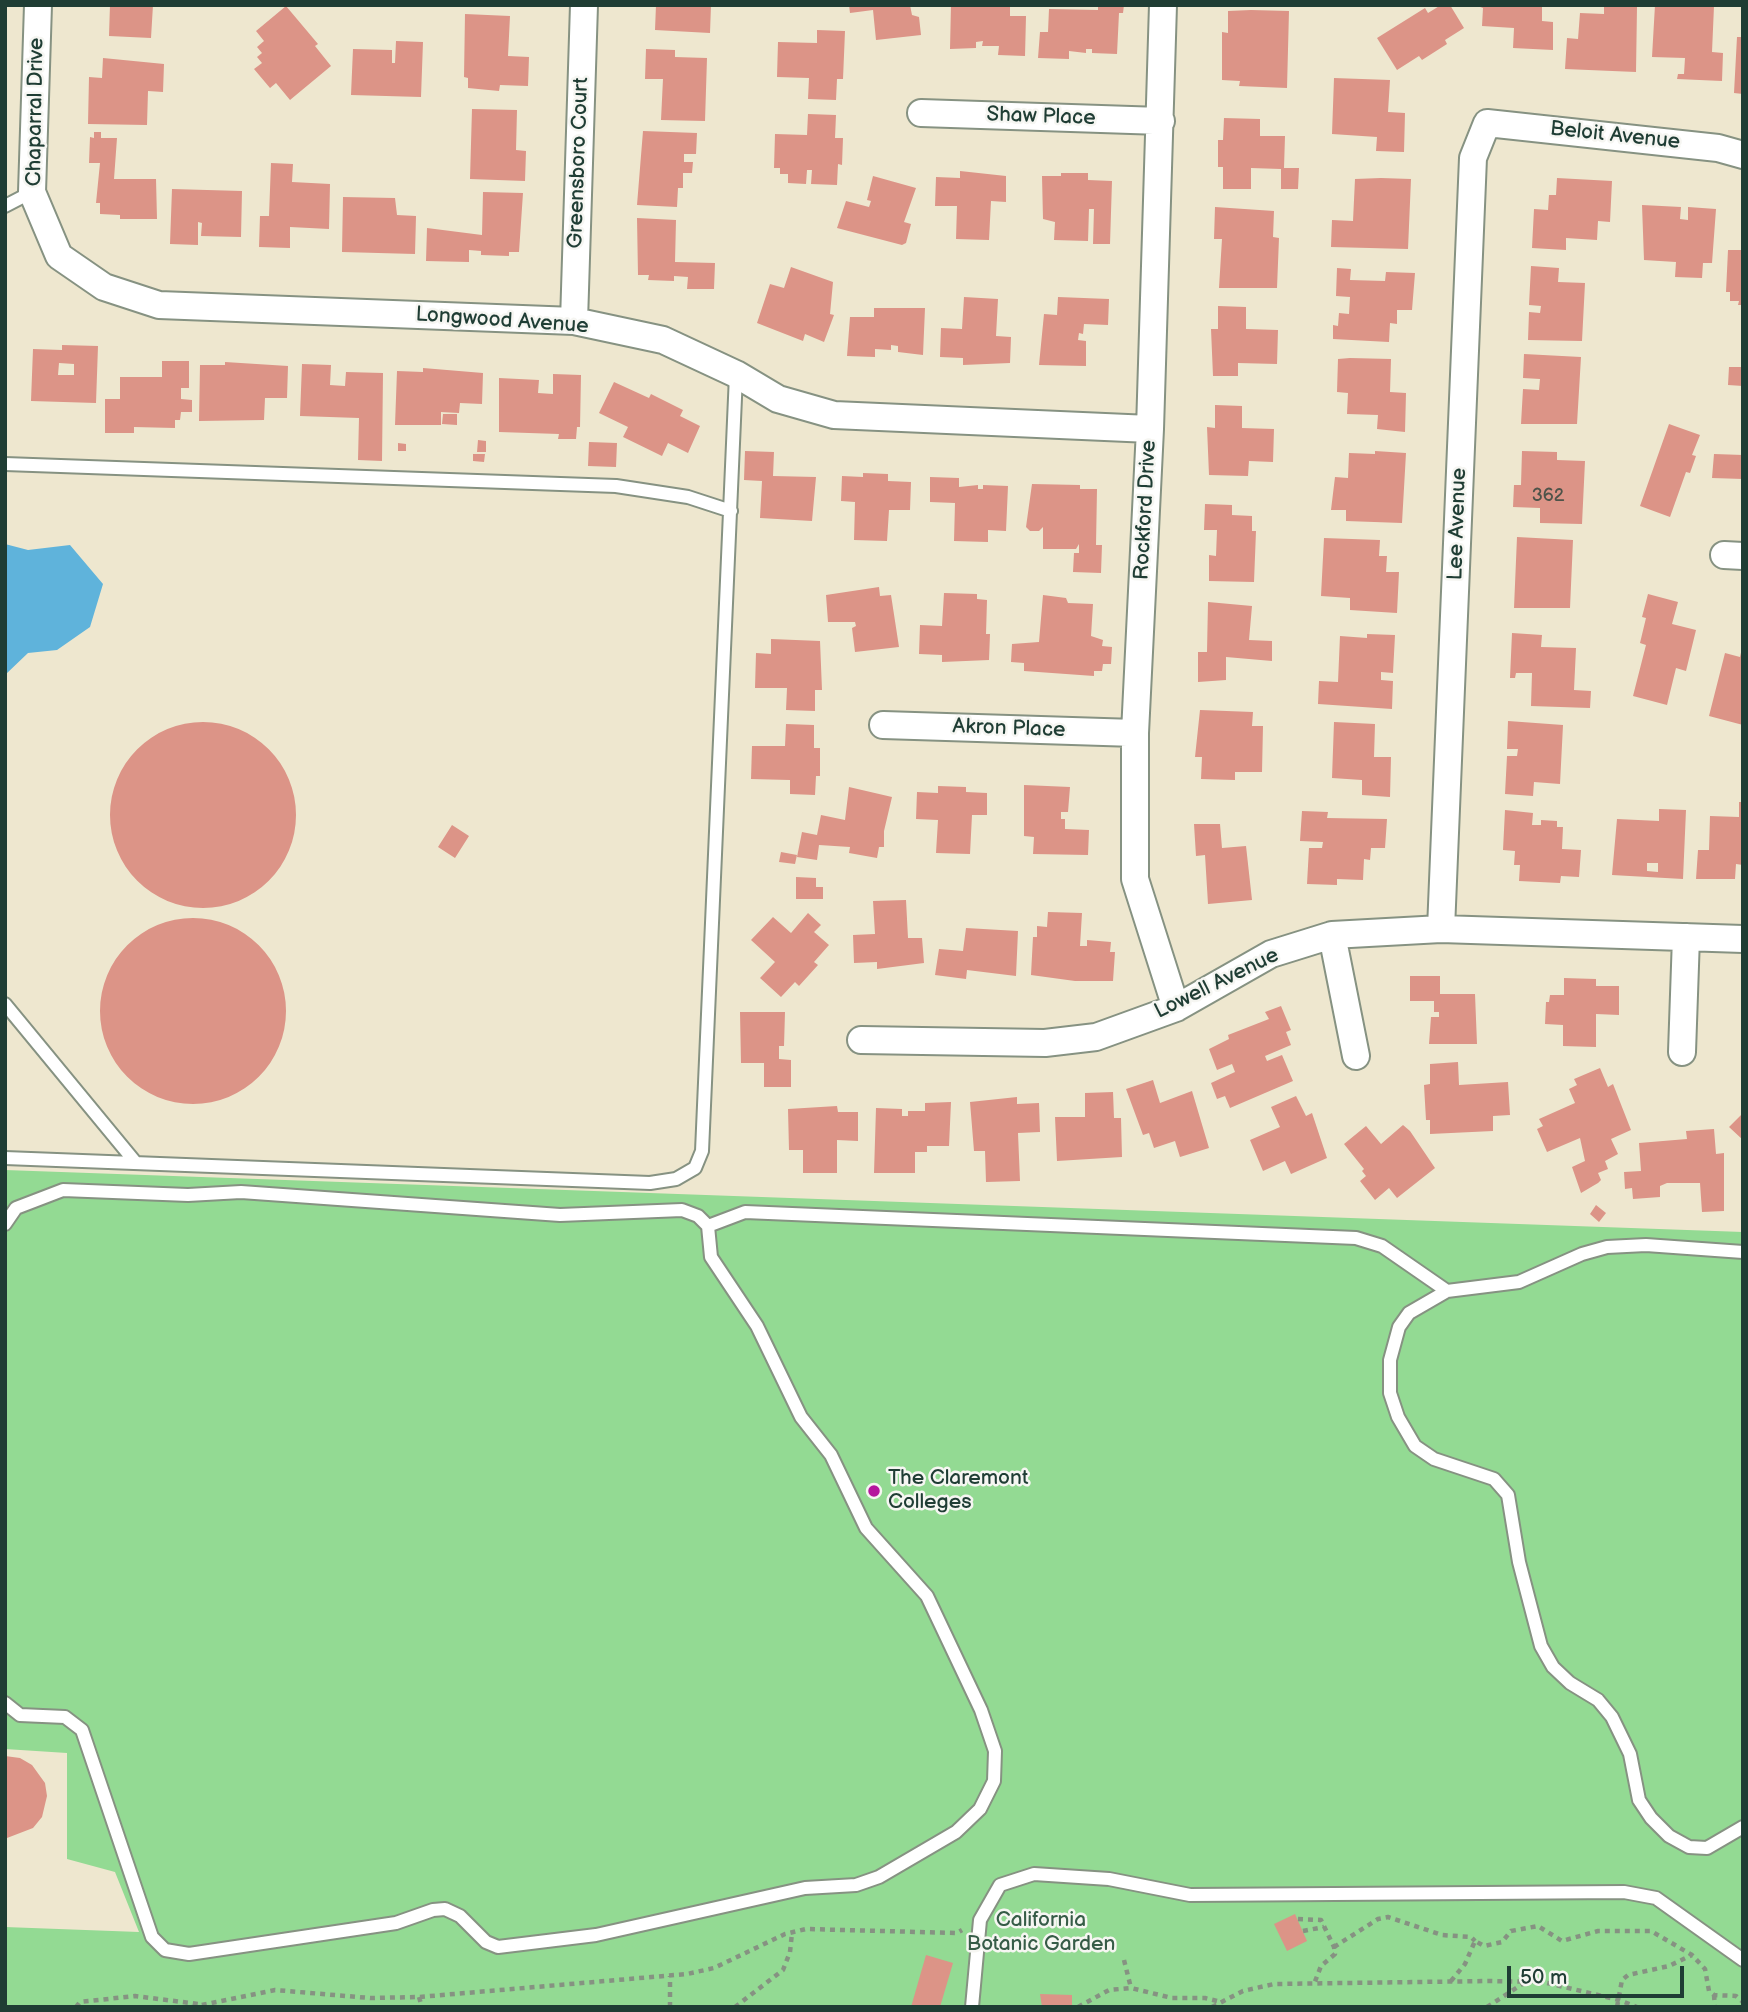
<!DOCTYPE html>
<html>
<head>
<meta charset="utf-8">
<style>
	body { margin:0 }
	#map { position:relative; width:1748px; height:2012px; overflow:hidden; background:#eee7cf; font-family:"Balsamiq Sans",sans-serif }
	canvas { display:block }
	.frame { position:absolute; inset:0; border:7px solid #1f3d34; pointer-events:none }
	.scale { position:absolute; left:1507px; top:1966px; width:177px; height:32px; box-sizing:border-box; border:4px solid #1f3d34; border-top:0; padding-left:9px; font-size:21px; line-height:24px; white-space:nowrap; color:#1f3d34; -webkit-text-stroke:5px #f6f6f2; paint-order:stroke }
</style>
</head>
<body>
<div id="map">
<canvas width="1748" height="2012"></canvas>
<div class="frame"></div>
<div class="scale">50 m</div>
</div>
<script>
const g = document.querySelector('canvas').getContext('2d');
g.lineJoin = 'round';
function paint(path, color) { g.fillStyle = color; g.fill(path, 'evenodd'); }
const shape = rows => new Path2D(rows.map(r => 'M' + r).join(''));
function stroke(path, color, width, dash) { g.strokeStyle = color; g.lineWidth = width; g.lineCap = dash ? 'butt' : 'round'; g.setLineDash(dash || []); g.stroke(path); }
function drawText(font, color, halo, rows, align = 'center') {
  g.font = font + ' "Balsamiq Sans",sans-serif'; g.lineWidth = 5; g.setLineDash([]); g.textBaseline = 'middle'; g.strokeStyle = halo; g.fillStyle = color; for (const [text, x, y, turn = 0] of rows) {
    g.save(); g.translate(x, y); g.rotate((+turn || 0) * Math.PI / 180); g.textAlign = isNaN(turn) ? turn : align; if (halo) g.strokeText(text, 0, 0); g.fillText(text, 0, 0); g.restore();
  }
}
const green = shape([
	[5,1170,1743,1232,1743,2007,5,2007,5,1927,139,1932,115,1872,67,1859,67,1753,5,1749]
]);
const water = shape([
	[5,544,28,550,70,545,103,584,90,627,57,650,28,653,5,675]
]);
const building = shape([
	[110,5,153,5,151,38,109,36],
	[656,5,711,5,710,33,655,30],
	[849,5,910,5,912,15,919,17,921,35,876,40,873,10,850,13],
	[951,5,1010,5,1010,16,1026,16,1025,56,998,55,999,46,982,46,983,41,976,42,976,48,950,49],
	[1098,5,1124,5,1123,13,1119,13,1117,54,1092,53,1092,49,1086,49,1086,53,1069,51,1069,59,1038,58,1040,32,1048,32,1049,9,1098,10],
	[1441,5,1450,5,1464,28,1445,40,1447,44,1422,60,1419,56,1397,70,1377,38,1425,8,1428,13],
	[1475,5,1542,5,1542,21,1553,22,1553,50,1513,48,1514,28,1482,26,1483,8],
	[1655,5,1714,6,1712,52,1723,53,1722,81,1677,79,1678,74,1684,74,1685,58,1652,57],
	[286,6,318,44,315,46,331,66,290,100,276,83,270,88,254,69,262,63,257,57,262,53,257,47,264,41,256,31],
	[1604,6,1637,7,1636,72,1565,69,1567,38,1578,39,1580,13,1604,14],
	[1251,10,1289,11,1287,88,1239,86,1240,81,1222,80,1222,32,1228,33,1228,11],
	[465,14,510,16,508,56,529,57,528,86,500,85,499,91,468,88,468,78,464,77],
	[817,30,845,31,843,79,837,79,836,100,808,99,809,78,777,77,778,42,817,43],
	[1737,37,1743,37,1743,94,1734,93],
	[396,41,423,42,421,97,351,95,353,49,392,50,392,63,395,63],
	[646,49,675,50,675,57,707,58,705,121,661,120,663,79,645,79],
	[103,58,164,64,163,92,148,91,147,125,88,124,89,77,102,78],
	[1334,78,1390,80,1388,112,1405,113,1404,152,1376,151,1377,137,1332,134],
	[472,109,517,110,516,150,526,151,525,181,470,179],
	[808,114,836,115,835,138,843,138,842,165,838,164,837,185,811,184,812,170,807,170,806,184,788,183,788,174,780,174,780,168,774,168,775,134,807,135],
	[1224,118,1260,119,1260,136,1285,136,1284,168,1299,168,1298,189,1281,189,1281,169,1251,168,1251,189,1223,189,1223,167,1218,167,1218,140,1223,140],
	[643,131,697,133,696,154,684,154,684,162,693,162,692,173,683,173,683,188,678,188,677,207,637,205],
	[94,132,101,132,101,138,117,138,114,179,156,179,157,219,120,219,120,215,100,214,100,203,96,203,100,163,89,163,90,137,94,138],
	[271,163,293,164,292,182,330,184,329,229,290,227,290,248,259,247,260,216,269,216],
	[960,171,1006,176,1006,202,991,201,989,240,956,239,957,206,935,206,936,177,960,178],
	[1061,173,1088,173,1088,180,1112,181,1110,244,1093,244,1094,209,1089,209,1088,241,1054,240,1055,222,1043,219,1042,176,1061,176],
	[873,176,916,188,904,222,911,224,906,243,902,245,837,228,846,201,869,207,871,201,867,200],
	[1381,178,1411,179,1408,249,1331,247,1332,220,1353,221,1355,179],
	[1557,178,1612,181,1610,222,1598,221,1597,240,1566,238,1566,250,1532,248,1534,209,1548,210,1549,195,1556,195],
	[172,189,242,191,241,237,201,236,202,223,198,222,198,245,170,244],
	[483,192,523,193,519,252,509,252,509,256,481,255,481,251,469,250,469,262,426,261,427,228,482,235],
	[343,197,395,198,397,215,416,216,415,254,342,252],
	[1642,205,1681,207,1680,219,1688,220,1688,207,1716,209,1712,263,1703,263,1702,278,1675,277,1676,262,1644,260],
	[1215,207,1274,211,1273,237,1279,238,1277,288,1219,288,1222,239,1214,239],
	[637,218,676,220,675,262,715,263,714,289,687,289,688,277,674,276,674,281,648,280,649,275,638,275],
	[1728,250,1743,250,1743,305,1738,305,1739,301,1730,301,1730,292,1726,292],
	[1531,266,1559,268,1558,282,1585,283,1582,341,1528,340,1529,312,1540,313,1541,306,1529,305],
	[791,267,833,282,830,314,834,315,824,342,805,334,803,341,757,323,770,284,784,288],
	[1337,268,1351,269,1350,280,1385,281,1386,272,1415,273,1412,310,1397,310,1397,324,1390,323,1389,342,1333,339,1333,325,1338,326,1339,313,1349,314,1350,297,1336,296],
	[964,297,998,299,996,336,1011,337,1010,363,963,365,963,358,940,357,941,328,962,329],
	[1058,297,1109,299,1108,325,1084,324,1083,334,1079,333,1078,340,1086,341,1086,366,1039,365,1044,314,1057,315],
	[1218,306,1246,307,1246,329,1278,330,1277,364,1238,363,1238,376,1213,376,1211,329,1218,329],
	[874,308,925,308,923,355,898,352,898,346,891,345,891,350,875,349,875,357,847,356,850,317,874,317],
	[62,345,98,346,96,403,31,401,33,349,62,350],
	[59,363,74,364,74,375,58,375],
	[1524,354,1581,357,1577,424,1521,424,1523,389,1539,390,1540,379,1523,378],
	[1350,358,1391,359,1390,392,1406,393,1405,432,1377,429,1378,415,1347,414,1348,393,1337,392,1338,359],
	[162,361,189,361,189,388,181,388,181,399,192,400,192,412,181,412,180,420,175,420,175,428,134,427,134,433,105,433,105,399,120,399,120,377,162,377],
	[225,362,288,366,287,398,265,398,264,420,199,421,200,365,225,365],
	[302,364,331,365,330,385,345,386,346,372,383,373,382,461,358,460,359,418,300,416],
	[1729,367,1743,367,1743,386,1728,385],
	[423,368,483,373,482,404,460,403,459,413,441,412,441,425,395,425,397,371,423,372],
	[553,374,581,375,580,427,577,427,576,439,558,439,559,434,499,432,499,378,539,380,538,393,553,394],
	[614,382,649,398,651,394,683,410,680,416,700,426,688,453,668,443,662,456,623,437,628,427,599,413],
	[1215,405,1242,406,1242,428,1274,429,1273,462,1249,461,1248,476,1209,475,1207,427,1215,428],
	[443,414,457,414,457,425,442,424],
	[1669,424,1700,435,1692,455,1696,456,1690,473,1686,472,1670,517,1640,506],
	[478,440,486,441,486,452,477,452],
	[589,442,617,443,616,467,588,466],
	[398,443,406,444,406,451,398,451],
	[745,451,774,452,773,476,816,477,812,521,760,518,762,481,744,480],
	[1375,451,1406,453,1402,523,1346,521,1346,510,1331,510,1335,477,1348,478,1349,453,1375,454],
	[1522,451,1557,452,1557,460,1585,461,1582,524,1540,523,1540,508,1513,507,1514,485,1521,485],
	[473,454,485,454,484,462,473,461],
	[1714,454,1743,455,1743,479,1712,478],
	[863,473,888,474,888,481,911,482,910,510,889,510,887,541,854,540,855,502,841,501,842,476,863,477],
	[930,477,959,478,959,487,978,485,978,489,983,489,983,485,1008,486,1006,531,988,530,988,542,954,541,955,503,930,502],
	[1032,484,1080,485,1080,489,1097,489,1096,545,1102,545,1101,573,1073,572,1074,553,1079,553,1079,544,1076,549,1043,549,1043,527,1039,531,1030,531,1026,527],
	[1205,504,1232,505,1232,515,1252,516,1252,531,1256,531,1254,582,1209,581,1209,555,1216,556,1217,530,1204,530],
	[1517,537,1573,540,1570,608,1514,608],
	[1324,538,1380,540,1379,556,1387,556,1386,572,1399,572,1397,613,1350,610,1350,598,1321,596],
	[879,587,880,596,891,595,899,647,855,652,852,628,856,626,855,622,828,622,826,595],
	[944,593,977,594,977,599,987,600,986,634,990,634,989,660,942,662,942,655,919,654,920,625,942,626],
	[1648,594,1678,602,1672,624,1696,630,1686,671,1676,668,1667,705,1633,696,1646,645,1640,643,1646,618,1642,617],
	[1043,595,1066,598,1068,603,1093,604,1091,636,1103,640,1102,646,1112,647,1111,664,1103,664,1102,671,1094,671,1094,676,1024,671,1024,663,1011,662,1012,644,1039,642],
	[1208,602,1252,606,1249,640,1272,641,1272,661,1226,657,1226,680,1198,682,1198,652,1207,652],
	[1512,633,1542,635,1541,647,1576,648,1574,690,1591,691,1590,708,1531,706,1532,673,1516,673,1515,678,1510,678],
	[1367,634,1395,635,1393,673,1381,672,1381,680,1393,681,1392,709,1318,704,1319,681,1338,682,1340,636,1367,638],
	[771,639,820,641,822,690,815,690,815,711,786,710,787,688,755,688,756,653,771,654],
	[1742,648,1743,649,1743,725,1709,716,1725,653,1740,657],
	[1200,710,1253,712,1252,726,1263,726,1262,772,1235,772,1235,780,1201,779,1202,757,1195,757],
	[1508,721,1563,725,1560,784,1534,782,1533,796,1505,794,1507,756,1517,756,1518,749,1507,749],
	'110 815a93 93 0 1 1 186 0a93 93 0 1 1-186 0Z',
	[1334,722,1375,724,1374,757,1391,757,1390,797,1362,795,1362,780,1332,778],
	[786,724,814,725,814,748,820,748,820,776,816,776,815,795,790,794,790,780,751,779,752,746,785,746],
	[1024,785,1070,787,1068,812,1061,812,1061,819,1065,819,1065,829,1089,830,1088,855,1033,854,1034,837,1024,836],
	[938,786,966,787,966,792,987,793,987,815,972,815,970,854,936,853,938,820,916,819,917,792,938,793],
	[849,787,892,797,884,831,884,847,879,847,877,858,849,853,850,847,819,845,817,860,797,857,802,832,817,835,821,815,845,820],
	[1739,802,1743,802,1743,865,1736,864,1735,879,1696,879,1698,850,1709,850,1710,816,1739,817],
	[1659,809,1686,810,1683,879,1612,875,1617,819,1659,821],
	[1647,863,1658,863,1658,872,1647,871],
	[1505,810,1533,813,1532,825,1541,825,1541,820,1557,821,1557,827,1563,827,1562,849,1581,850,1579,877,1561,876,1560,883,1519,881,1520,865,1514,865,1515,851,1503,850],
	[1302,811,1328,812,1327,818,1387,819,1385,848,1371,848,1370,860,1364,859,1363,880,1337,879,1337,885,1307,884,1309,848,1322,848,1323,842,1300,841],
	[1194,824,1220,824,1222,848,1246,846,1252,900,1208,904,1205,855,1196,856],
	[452,825,469,836,455,858,438,847],
	[781,852,797,855,795,864,779,862],
	[796,877,816,878,816,887,823,887,823,899,796,899],
	[906,900,908,938,922,938,924,963,877,969,877,962,854,963,853,935,875,934,873,901],
	[1048,912,1082,913,1080,946,1087,946,1087,940,1111,942,1110,952,1115,952,1113,981,1075,981,1031,975,1033,937,1037,937,1037,926,1047,927],
	[808,913,821,925,814,932,829,945,814,962,818,965,799,986,795,982,781,997,760,978,775,962,751,940,773,917,791,933],
	'100 1011a93 93 0 1 1 186 0a93 93 0 1 1-186 0Z',
	[966,928,1018,931,1016,976,967,970,966,979,935,975,939,949,963,951],
	[1410,976,1440,976,1440,994,1475,994,1477,1044,1429,1044,1431,1017,1439,1017,1439,1012,1434,1012,1434,1001,1410,1001],
	[1564,978,1596,979,1596,986,1619,986,1619,1015,1596,1014,1596,1047,1563,1046,1563,1025,1545,1024,1546,1002,1549,1002,1550,995,1564,995],
	[1281,1006,1291,1030,1286,1032,1291,1045,1265,1056,1267,1061,1282,1055,1293,1081,1230,1108,1225,1096,1217,1099,1211,1083,1235,1072,1232,1064,1217,1070,1209,1049,1229,1039,1228,1035,1269,1019,1265,1012],
	[740,1012,785,1012,784,1046,779,1046,779,1059,791,1060,791,1087,764,1087,764,1063,741,1063],
	[1458,1062,1459,1085,1508,1082,1510,1115,1493,1116,1493,1131,1430,1134,1430,1120,1426,1120,1424,1085,1430,1084,1430,1064],
	[1600,1068,1608,1087,1613,1084,1631,1130,1611,1139,1618,1154,1605,1161,1608,1169,1598,1173,1601,1180,1598,1183,1581,1193,1572,1167,1585,1161,1580,1138,1547,1152,1537,1129,1543,1126,1539,1119,1575,1103,1569,1089,1577,1085,1574,1079],
	[1153,1080,1160,1103,1192,1091,1209,1148,1180,1157,1175,1141,1154,1148,1149,1133,1143,1135,1126,1089],
	[1113,1092,1114,1118,1121,1118,1122,1157,1057,1161,1055,1117,1085,1117,1085,1093],
	[1296,1096,1306,1116,1312,1113,1327,1158,1291,1174,1285,1161,1263,1171,1250,1140,1280,1127,1271,1107],
	[1017,1097,1017,1104,1039,1103,1040,1132,1018,1133,1020,1181,986,1182,985,1151,974,1151,970,1102],
	[951,1102,949,1146,927,1146,927,1152,915,1152,915,1173,874,1173,876,1108,902,1109,902,1116,908,1116,908,1111,925,1111,925,1103],
	[837,1106,838,1112,858,1112,858,1141,837,1140,837,1173,803,1173,803,1150,789,1150,788,1109],
	[1743,1113,1743,1140,1729,1127],
	[1403,1125,1410,1131,1435,1168,1397,1198,1389,1188,1375,1200,1360,1181,1366,1176,1362,1171,1364,1169,1344,1144,1366,1126,1381,1144],
	[1714,1129,1716,1154,1724,1153,1724,1211,1702,1212,1700,1183,1667,1183,1660,1186,1660,1197,1633,1199,1632,1188,1625,1189,1624,1172,1641,1171,1639,1143,1687,1139,1686,1131],
	[1596,1205,1606,1213,1599,1222,1590,1214],
	[5,1756,20,1758,32,1765,45,1783,47,1796,42,1817,33,1828,7,1838],
	[1295,1914,1307,1941,1287,1951,1274,1924],
	[926,1955,953,1963,940,2007,911,2007],
	[1040,1994,1072,1995,1072,2007,1042,2007]
]);
const path = shape([
	[1298,1919,1321,1920,1334,1947,1335,1954,1321,1966,1314,1984],
	[1303,1931,1324,1927],
	[1334,1947,1378,1919,1388,1917,1442,1935,1471,1937,1475,1941],
	[1124,1960,1131,1988],
	[1451,1981,1465,1964,1475,1941,1484,1946,1502,1942,1511,1931,1538,1926,1562,1941,1598,1931,1651,1931,1692,1955,1705,1969,1709,1991,1714,1995,1736,1996,1743,2002],
	[1714,1995,1715,2007],
	[419,1997,422,2007],
	[76,2007,80,2002,135,1996,198,2004],
	[192,2007,275,1990,370,1998,419,1997,687,1974,714,1968,785,1934,806,1929,957,1933,962,1930],
	[670,2007,670,1976],
	[735,2007,783,1970,790,1952,792,1933],
	[1078,2007,1109,1990,1131,1988,1172,1998,1205,1998,1217,2001],
	[1212,2007,1243,1991,1274,1984,1490,1981,1543,1982,1619,2000,1637,2007],
	[1487,2007,1524,1983],
	[1617,2007,1622,1980,1628,1975,1669,1966,1692,1955]
]);
const service = shape([
	[5,206,32,192],
	[5,464,616,486,688,497,731,511],
	[5,1004,136,1163],
	[5,1158,650,1183,676,1179,695,1168,702,1151,736,375],
	[5,1224,16,1208,63,1190,188,1195,241,1192,560,1215,682,1210,698,1216,708,1226,711,1257,757,1326,801,1417,831,1455,866,1528,927,1596,981,1710,995,1751,994,1781,980,1809,956,1832,879,1877,856,1885,805,1888,596,1935,498,1947,486,1942,460,1916,445,1909,433,1910,396,1923,189,1954,165,1950,152,1937,82,1730,65,1717,20,1715,5,1703],
	[708,1226,745,1212,1356,1238,1382,1246,1447,1291],
	[1743,1252,1646,1245,1607,1247,1582,1254,1519,1282,1447,1291,1409,1313,1399,1327,1390,1360,1390,1393,1398,1417,1415,1446,1434,1459,1494,1479,1508,1495,1519,1562,1541,1646,1553,1667,1570,1683,1598,1700,1612,1717,1630,1754,1639,1800,1651,1818,1669,1836,1689,1847,1707,1848,1743,1827],
	[972,2007,980,1920,1000,1885,1034,1874,1109,1879,1190,1895,1624,1892,1656,1898,1743,1960]
]);
const minor = shape([
	[38,5,32,192,59,256,104,287,159,305,574,321,663,340,736,374,778,399,834,415,1150,429],
	[1163,5,1150,429,1135,733,1135,879,1176,1008],
	[921,113,1161,121],
	[574,321,584,5],
	[1724,555,1743,556],
	[883,725,1135,733],
	[1441,929,1473,158,1487,123,1718,148,1743,155],
	[1332,935,1356,1056],
	[861,1040,1045,1043,1096,1037,1176,1008,1271,954,1332,935,1441,929,1743,939],
	[1682,1052,1686,937]
]);
const markers = [
	[874,1491,7,"#b5179e"]
];
const numberNames = [
	["362",1548,496]
];
const streetNames = [
	["Chaparral Drive",36,112,-89],
	["Shaw Place",1041,117,2],
	["Beloit Avenue",1615,136,6],
	["Greensboro Court",579,163,-88],
	["Longwood Avenue",502,321,4],
	["Rockford Drive",1146,510,-87],
	["Lee Avenue",1458,524,-88],
	["Akron Place",1009,729,2],
	["Lowell Avenue",1217,984,-26]
];
const poiNames = [
	["The Claremont",888,1479],
	["Colleges",888,1503]
];
const parkNames = [
	["California",1041,1921],
	["Botanic Garden",1041,1945]
];
paint(green, '#93da93');
paint(water, '#5fb3db');
paint(building, '#dc9487');
stroke(service, '#869282', 16);
stroke(minor, '#869282', 30);
stroke(path, '#869282', 4.5, [5, 5]);
stroke(service, '#fff', 12);
stroke(minor, '#fff', 26);
for (const [x, y, r, color] of markers) { const dot = new Path2D(); dot.arc(x, y, r, 0, 2 * Math.PI); g.fillStyle = color; g.fill(dot); stroke(dot, '#f6f6f2', 2.5); }
drawText('18px', '#4e5349', null, numberNames);
drawText('21px', '#1f3d34', '#f6f6f2', streetNames);
drawText('21px', '#1f3d34', '#f6f6f2', poiNames, 'left');
drawText('21px', '#365c47', '#f6f6f2', parkNames);
</script>
</body>
</html>
